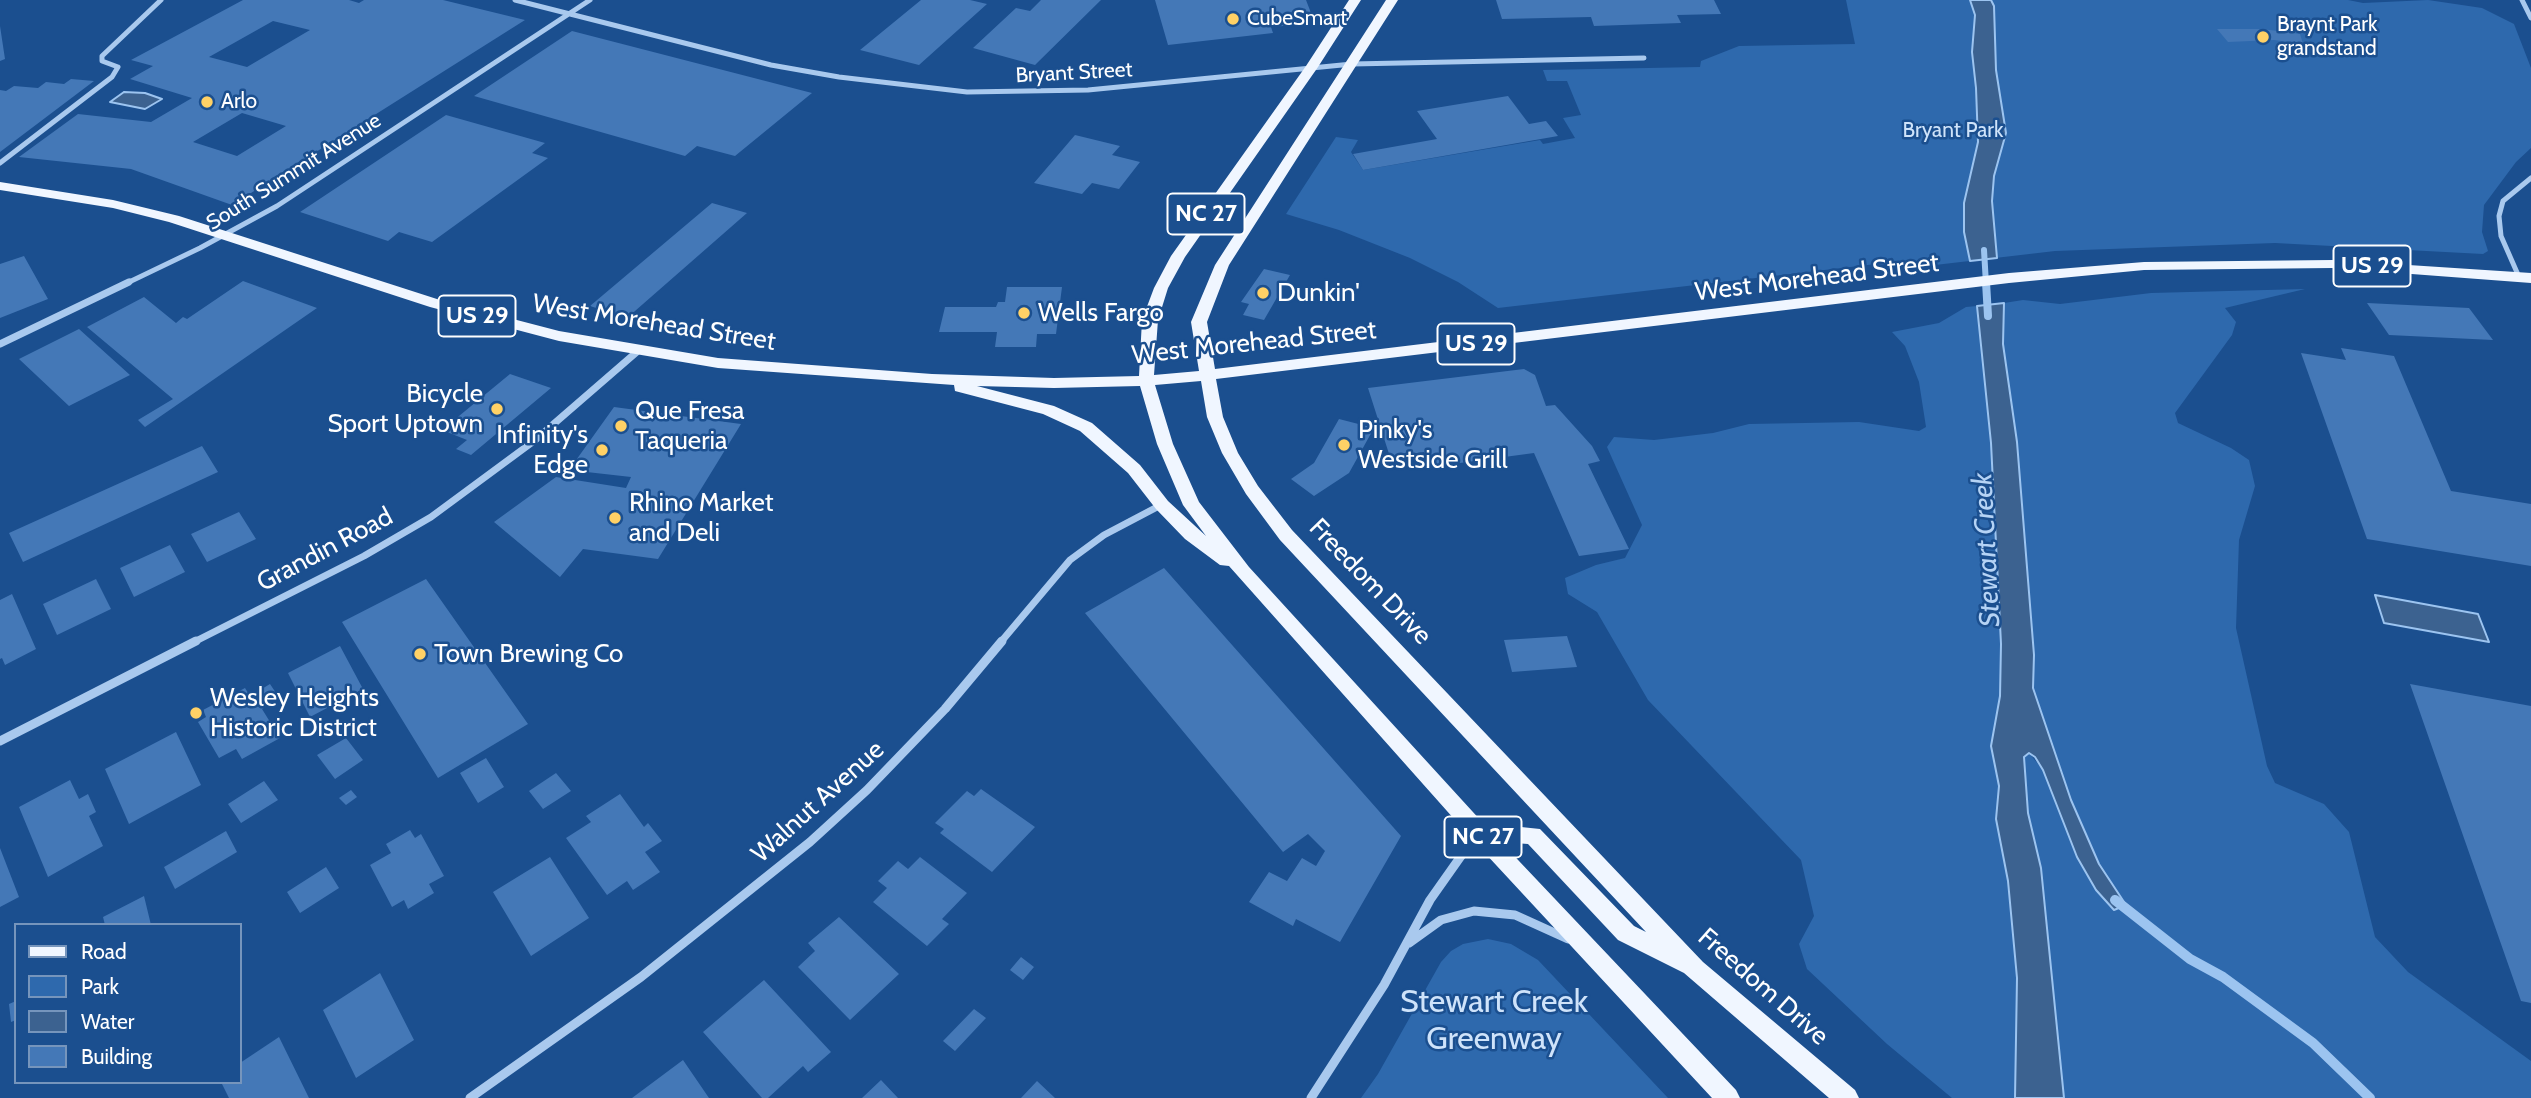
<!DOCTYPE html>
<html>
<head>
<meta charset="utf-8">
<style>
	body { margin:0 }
	#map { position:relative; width:2531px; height:1098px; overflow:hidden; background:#1b4f8f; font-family:Cabin,sans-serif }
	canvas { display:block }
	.legend { position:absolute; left:14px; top:923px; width:228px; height:161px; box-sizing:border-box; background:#1b4f8f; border:2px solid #7695bc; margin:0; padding:9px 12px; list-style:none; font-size:21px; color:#fff }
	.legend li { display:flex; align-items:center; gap:14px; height:35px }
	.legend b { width:35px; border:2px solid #7695bc }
</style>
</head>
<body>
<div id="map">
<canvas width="2531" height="1098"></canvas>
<ul class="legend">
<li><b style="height:9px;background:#f0f6ff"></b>Road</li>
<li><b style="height:19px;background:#2e69ad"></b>Park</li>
<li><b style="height:19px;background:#3c6290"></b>Water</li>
<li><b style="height:19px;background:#4478b7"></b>Building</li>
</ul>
</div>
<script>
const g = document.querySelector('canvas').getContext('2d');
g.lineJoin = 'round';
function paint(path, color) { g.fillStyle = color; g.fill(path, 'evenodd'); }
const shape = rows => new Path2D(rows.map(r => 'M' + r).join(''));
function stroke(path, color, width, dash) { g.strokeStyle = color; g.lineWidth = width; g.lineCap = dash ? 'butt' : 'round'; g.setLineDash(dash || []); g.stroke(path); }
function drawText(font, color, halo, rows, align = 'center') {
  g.font = font + ' Cabin,sans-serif'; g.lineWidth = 5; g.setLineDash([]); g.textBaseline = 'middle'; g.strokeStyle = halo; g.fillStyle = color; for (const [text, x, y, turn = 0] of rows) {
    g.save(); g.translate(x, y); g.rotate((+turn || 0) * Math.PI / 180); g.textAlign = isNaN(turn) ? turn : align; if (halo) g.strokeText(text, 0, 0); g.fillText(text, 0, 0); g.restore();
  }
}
const green = shape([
	[1846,0,2348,0,2363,3,2428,0,2482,8,2514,24,2531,68,2531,148,2516,162,2484,205,2482,232,2488,251,2483,254,2275,243,2055,251,1918,267,1876,264,1498,308,1458,282,1410,258,1339,230,1286,214,1336,137,1358,140,1351,152,1363,170,1540,140,1543,144,1575,138,1563,118,1581,115,1567,81,1547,81,1543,70,1700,67,1701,61,1739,46,1855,44],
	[2305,289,2225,308,2236,322,2232,335,2175,413,2178,423,2231,448,2249,460,2255,486,2239,540,2236,628,2267,766,2275,783,2324,804,2349,832,2375,937,2408,972,2531,1061,2531,1098,2064,1098,2041,868,2028,813,2024,756,2029,753,2043,770,2114,910,2126,905,2099,864,2071,800,2033,688,2034,655,2017,442,2003,344,2004,303,2023,300,2060,304,2151,293],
	[1977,306,1991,443,2001,644,2000,696,1991,746,1999,786,1996,819,2008,881,2017,978,2015,1098,1952,1098,1887,1044,1807,969,1799,944,1814,916,1801,860,1648,700,1597,612,1568,594,1565,578,1596,565,1625,558,1642,525,1607,447,1614,437,1654,440,1713,433,1749,424,1859,422,1919,431,1926,427,1919,382,1905,346,1892,332,1939,323,1966,307],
	[1488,939,1511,944,1538,960,1668,1098,1361,1098,1378,1074,1441,962,1451,951,1463,944]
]);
const water = shape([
	[1970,0,1991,0,1994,6,1996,70,2006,133,1994,176,1992,201,1997,258,1970,261,1964,232,1964,203,1978,142,1976,88,1972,52,1975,15,1970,0],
	[124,92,145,93,162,99,145,109,110,102,124,92],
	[2004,303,2003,344,2017,442,2034,655,2033,688,2071,800,2099,864,2126,905,2114,910,2096,890,2077,857,2043,770,2035,757,2029,753,2024,757,2028,813,2041,868,2064,1098,2015,1098,2017,978,2008,881,1996,819,1999,786,1991,746,2000,696,2001,644,1991,443,1977,306,2004,303],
	[2375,595,2478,614,2489,642,2384,623,2375,595]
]);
const streamFar2 = shape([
	[1984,250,1986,284]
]);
const streamFar1 = shape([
	[1986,282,1988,316]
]);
const stream = shape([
	[2115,900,2190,959,2223,977,2313,1043,2370,1098]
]);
const building = shape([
	[243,0,349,0,359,3,364,0,443,0,525,20,232,205,131,169,19,157,78,114,151,122,192,98,130,79,153,66,131,60],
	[273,21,310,30,247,67,209,57],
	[242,113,286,126,237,156,193,142],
	[921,0,970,0,987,4,919,65,860,50],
	[1041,0,1101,0,1035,65,973,48,1016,8,1030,11],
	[1155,0,1306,0,1311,13,1303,14,1307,24,1271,27,1273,33,1168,45],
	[1496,0,1714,0,1721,14,1677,15,1681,23,1594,26,1591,17,1502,19],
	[0,26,5,59,0,61],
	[2217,29,2262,29,2300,34,2303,44,2274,40,2228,42],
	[572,31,812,93,735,156,697,146,685,156,474,96],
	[71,79,94,81,0,152,0,90,6,91,14,86,38,88,46,82,64,84],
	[1508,96,1529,124,1546,121,1558,136,1363,170,1353,154,1437,139,1417,111],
	[446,115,545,143,532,153,548,158,432,242,399,232,388,241,300,212],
	[1075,135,1120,146,1112,155,1140,162,1119,189,1092,183,1082,194,1034,183],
	[712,203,747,213,627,318,590,306],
	[24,256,48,299,0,318,0,264],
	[1264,269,1290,275,1264,320,1243,315,1249,304,1241,302],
	[243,281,317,308,145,427,138,420,173,399,87,327,144,297,176,323,183,317,187,319],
	[1007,287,1062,287,1056,334,1037,334,1036,347,995,347,997,332,939,332,945,307,996,307,998,302,1005,302],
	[2367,303,2469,308,2493,340,2389,335],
	[79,329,130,375,69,406,19,359],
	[2341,348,2394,356,2451,491,2531,504,2531,566,2367,539,2301,353,2346,360],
	[1524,369,1535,375,1546,406,1555,405,1592,446,1600,461,1588,464,1629,549,1579,556,1534,453,1430,467,1424,452,1390,457,1368,388],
	[510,374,551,388,471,455,456,449,467,440,442,430],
	[614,407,741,424,658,559,583,549,560,577,494,522,556,477,626,488,631,477,569,470],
	[1339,419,1374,428,1349,473,1314,496,1291,479,1314,463],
	[202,446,218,472,23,562,9,533],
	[239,512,256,539,207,562,191,534],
	[170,545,185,572,134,597,120,568],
	[1164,568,1401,836,1340,942,1296,919,1293,926,1249,902,1269,872,1287,881,1302,858,1316,866,1325,851,1308,834,1283,852,1085,613],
	[96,579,111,609,57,635,43,604],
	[426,579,528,724,438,778,342,622],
	[12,594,36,649,5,665,2,658,0,659,0,600],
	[1567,636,1577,667,1512,672,1504,640],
	[340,646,363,689,310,717,288,673],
	[270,684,280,699,262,709,280,738,242,759,236,749,219,758,198,722,206,717,203,710,245,688,250,696],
	[2410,684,2531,706,2531,1003,2521,1001],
	[176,732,201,785,129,824,105,769],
	[346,738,363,760,335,779,317,755],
	[486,758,504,787,478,803,460,773],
	[556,773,571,791,543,809,529,791],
	[70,780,79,799,88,794,96,812,89,816,103,846,48,877,19,807],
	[264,781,278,800,241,823,228,804],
	[981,789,1035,827,992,872,940,833,944,829,935,823,967,791,974,796],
	[351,790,357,797,346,805,339,798],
	[620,794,644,827,648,823,662,841,645,852,660,872,633,890,627,881,607,895,566,838,591,822,586,816],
	[410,830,415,838,421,834,444,876,429,884,434,893,408,909,404,900,392,907,370,865,391,853,386,844],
	[226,831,237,852,175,889,164,867],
	[0,848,19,897,0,907],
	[550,857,589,918,531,956,493,892],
	[920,857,967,893,942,919,949,924,927,946,873,902,887,888,878,881,898,861,908,869],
	[326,867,339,888,300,913,287,892],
	[144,896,151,925,105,925,103,917],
	[839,917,899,974,850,1020,798,967,815,951,808,943],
	[1021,957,1034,967,1023,980,1010,970],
	[380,973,414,1040,356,1078,323,1010],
	[764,980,831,1052,808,1072,803,1066,768,1098,762,1098,703,1032],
	[16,1001,16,1020,11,1022,9,1004],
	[974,1009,986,1018,955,1051,943,1041],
	[279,1037,309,1098,229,1098,221,1082,240,1082,240,1063],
	[683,1060,709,1098,632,1098],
	[881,1080,898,1098,862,1098],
	[1037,1081,1055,1098,1021,1098]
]);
const minorFar2 = shape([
	[515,0,771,65,839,77,967,92,1088,90,1352,64,1644,58],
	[2522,0,2531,18],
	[0,163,112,77,118,67,102,61,102,56,161,0],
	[2519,277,2501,236,2499,216,2503,201,2531,178],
	[125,284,200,248,277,206,590,0]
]);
const minorFar1 = shape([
	[0,344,129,282],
	[192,643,364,556,431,517,534,441,639,350],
	[1000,643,1070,560,1104,535,1161,505]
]);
const minor = shape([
	[0,741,196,641],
	[1409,943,1441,920,1474,911,1515,915,1568,939],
	[470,1098,641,977,810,842,867,790,945,709,1002,641],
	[1311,1098,1384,985,1430,900,1478,832]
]);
const primary = shape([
	[1349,0,1361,0,1318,67,1185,257,1168,288,1158,320,1154,375,1199,371,1191,322,1215,265,1386,0,1398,0,1229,265,1207,322,1215,369,2009,273,2144,262,2332,260,2531,273,2531,283,2332,268,2144,270,2009,283,1216,379,1223,417,1238,453,1258,486,1292,530,1703,962,1855,1090,1859,1098,1829,1098,1684,973,1618,940,1528,844,1501,842,1736,1090,1740,1098,1712,1098,1471,838,1229,566,1220,565,1185,539,1156,509,1128,473,1080,431,1043,414,955,391,954,385,718,368,559,341,430,307,169,222,113,208,0,190,0,182,113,200,179,216,440,300,559,331,718,358,932,374,1054,378,1139,376,1142,320,1154,288,1171,256,1306,66,1349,0],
	[1201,381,1207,417,1222,453,1246,494,1280,540,1646,932,1634,926,1540,829,1483,823,1249,567,1199,502,1173,444,1155,385,1201,381],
	[977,386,1054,388,1140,386,1157,444,1183,505,1206,536,1168,501,1140,465,1092,423,1054,406,977,386]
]);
const markers = [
	[1233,19,7,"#ffd166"],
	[2263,37,7,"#ffd166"],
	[207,102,7,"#ffd166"],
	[1263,293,7,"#ffd166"],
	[1024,313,7,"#ffd166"],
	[497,409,7,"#ffd166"],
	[621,426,7,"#ffd166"],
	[1344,445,7,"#ffd166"],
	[602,450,7,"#ffd166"],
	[615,518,7,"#ffd166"],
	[420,654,7,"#ffd166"],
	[196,713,7,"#ffd166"]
];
const farPoinames = [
	["CubeSmart",1247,19],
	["Braynt Park",2277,25],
	["grandstand",2277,49],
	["Arlo",221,102]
];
const farStreetnames = [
	["Bryant Street",1074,73,-3],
	["South Summit Avenue",294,172,-32]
];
const farParknames = [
	["Bryant Park",1953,131]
];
const shields = [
	[1206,214,77],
	[2372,266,77],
	[477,316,77],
	[1476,344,77],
	[1483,837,77]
];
const shieldNames = [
	["NC 27",1206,214],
	["US 29",2372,266],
	["US 29",477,316],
	["US 29",1476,344],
	["NC 27",1483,837]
];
const streetNames = [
	["West Morehead Street",1817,278,-7],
	["West Morehead Street",654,323,9],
	["West Morehead Street",1254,343,-6],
	["Grandin Road",325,550,-28],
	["Freedom Drive",1370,582,46],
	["Walnut Avenue",818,802,-42],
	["Freedom Drive",1763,987,41]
];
const poiNames = [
	["Dunkin'",1277,293],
	["Wells Fargo",1038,313],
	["Bicycle",483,394,"right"],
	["Sport Uptown",483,424,"right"],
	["Que Fresa",635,411],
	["Taqueria",635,441],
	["Pinky's",1358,430],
	["Westside Grill",1358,460],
	["Infinity's",588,435,"right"],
	["Edge",588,465,"right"],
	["Rhino Market",629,503],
	["and Deli",629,533],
	["Town Brewing Co",434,654],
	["Wesley Heights",210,698],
	["Historic District",210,728]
];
const waterNames = [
	["Stewart Creek",1987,550,-93]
];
const nearParknames = [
	["Stewart Creek",1494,1003],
	["Greenway",1494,1040]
];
paint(green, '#2e69ad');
paint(water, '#3c6290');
stroke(water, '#9cc4f0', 2);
stroke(streamFar2, '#9cc4f0', 6);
stroke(streamFar1, '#9cc4f0', 8);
stroke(stream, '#9cc4f0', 10);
paint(building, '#4478b7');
stroke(minorFar2, '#a9c9ee', 5);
stroke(minorFar1, '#a9c9ee', 7);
stroke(minor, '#a9c9ee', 9);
paint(primary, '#f0f6ff');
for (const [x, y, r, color] of markers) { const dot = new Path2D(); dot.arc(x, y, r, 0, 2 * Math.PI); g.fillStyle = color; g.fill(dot); stroke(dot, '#1b4f8f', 2.5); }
drawText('21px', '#fff', '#1b4f8f', farPoinames, 'left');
drawText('21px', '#fff', '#1b4f8f', farStreetnames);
drawText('21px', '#cfe3fa', '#1b4f8f', farParknames);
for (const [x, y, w] of shields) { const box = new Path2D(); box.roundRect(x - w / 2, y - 20.5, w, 41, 5); g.fillStyle = '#1b4f8f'; g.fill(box); stroke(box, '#fff', 2); }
drawText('bold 24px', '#fff', null, shieldNames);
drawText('26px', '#fff', '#1b4f8f', streetNames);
drawText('26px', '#fff', '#1b4f8f', poiNames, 'left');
drawText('italic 28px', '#b5d3f5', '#1b4f8f', waterNames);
drawText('32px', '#cfe3fa', '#1b4f8f', nearParknames);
</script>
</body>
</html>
